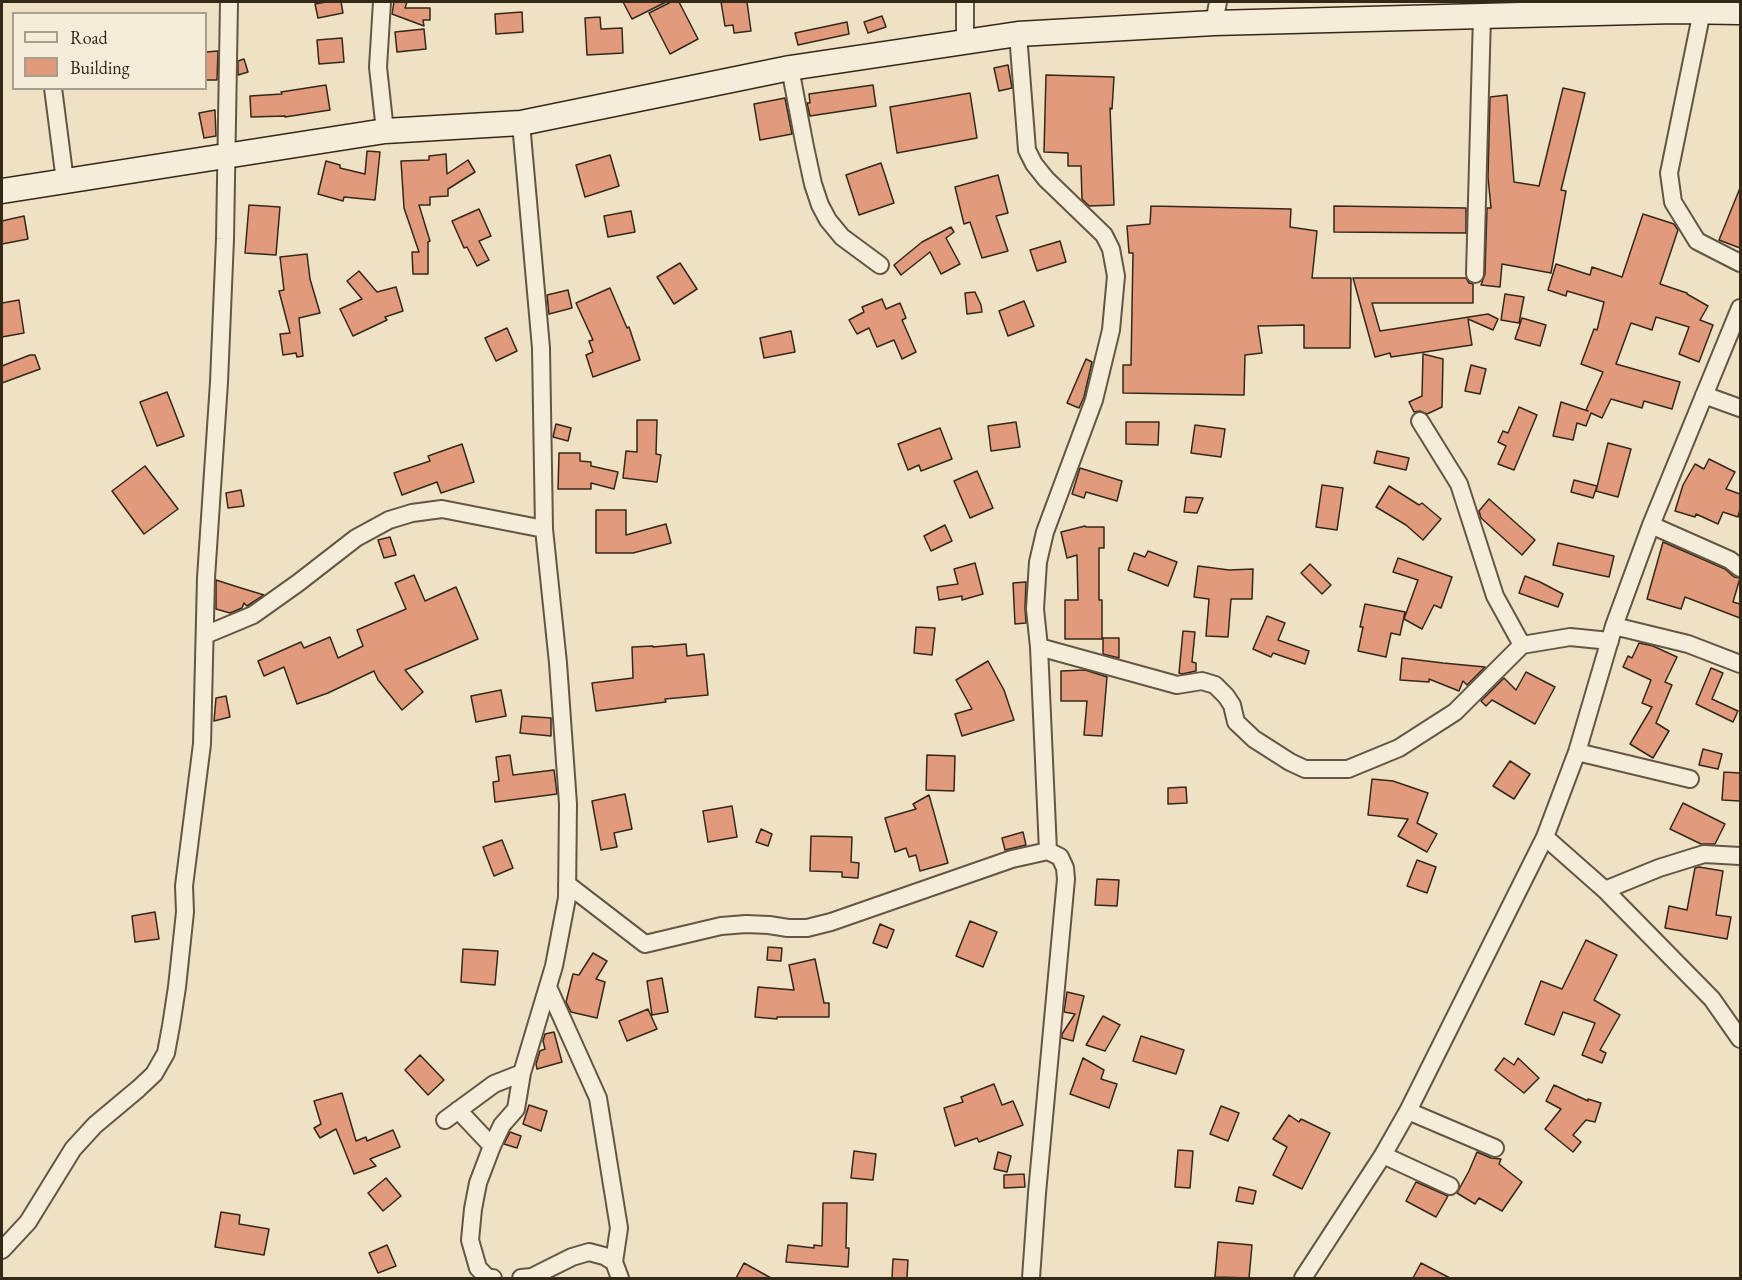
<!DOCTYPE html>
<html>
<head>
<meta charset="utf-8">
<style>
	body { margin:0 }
	#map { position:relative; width:1742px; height:1280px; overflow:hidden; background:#efe1c4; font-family:"EB Garamond",serif }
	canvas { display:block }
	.frame { position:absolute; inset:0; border:3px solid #342819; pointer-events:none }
	.legend { position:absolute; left:12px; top:12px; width:195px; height:78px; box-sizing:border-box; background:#f5ecd9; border:2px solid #a89e8c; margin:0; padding:8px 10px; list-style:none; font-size:18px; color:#342819 }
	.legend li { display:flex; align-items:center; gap:12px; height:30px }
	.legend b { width:30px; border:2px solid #a89e8c }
</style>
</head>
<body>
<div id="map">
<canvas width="1742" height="1280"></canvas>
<div class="frame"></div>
<ul class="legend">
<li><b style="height:8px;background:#f5ecd9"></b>Road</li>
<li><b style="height:16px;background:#e29a7d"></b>Building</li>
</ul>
</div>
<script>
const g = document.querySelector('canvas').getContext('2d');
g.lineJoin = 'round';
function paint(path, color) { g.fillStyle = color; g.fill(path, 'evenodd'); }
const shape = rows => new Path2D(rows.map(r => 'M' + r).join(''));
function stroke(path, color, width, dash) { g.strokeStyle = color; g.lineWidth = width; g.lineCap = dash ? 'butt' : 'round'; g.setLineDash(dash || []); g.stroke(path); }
const building = shape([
	[326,2,341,2,343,13,318,18,315,4,326,2],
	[394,2,407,2,405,8,430,8,430,20,423,20,424,26,392,14,394,2],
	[623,2,666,2,632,19,623,2],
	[671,2,679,2,698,39,670,54,649,13,671,2],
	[721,2,747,2,751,31,734,33,733,25,725,26,721,2],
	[522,12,523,32,496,34,495,14,522,12],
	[882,16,886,27,868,33,864,22,882,16],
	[600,17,601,29,622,28,623,53,587,55,585,18,600,17],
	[847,22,849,34,798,45,795,33,847,22],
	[424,29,426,49,397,52,395,32,424,29],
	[342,38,344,62,319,64,317,40,342,38],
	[218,51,217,80,206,80,206,52,218,51],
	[244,59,248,72,238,75,238,61,244,59],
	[1008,65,1012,88,999,91,994,68,1008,65],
	[1046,75,1114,77,1112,109,1110,108,1114,205,1089,206,1082,199,1081,166,1068,166,1068,153,1044,152,1046,75],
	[326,85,330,110,285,117,285,116,251,117,250,96,282,94,281,92,326,85],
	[873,85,876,106,810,116,807,103,810,103,809,94,873,85],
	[1563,88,1585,93,1561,190,1566,191,1551,273,1502,264,1500,287,1481,285,1485,274,1487,208,1491,208,1488,177,1490,97,1507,95,1514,182,1539,186,1563,88],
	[970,93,977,138,897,153,890,107,970,93],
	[785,98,792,134,760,140,754,104,785,98],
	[215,110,216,136,204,138,199,113,215,110],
	[367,151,380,152,375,200,344,197,343,201,318,194,326,161,340,165,340,168,365,174,367,151],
	[446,154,447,174,468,160,475,172,448,189,448,196,430,197,430,205,419,205,430,241,428,242,428,274,413,274,412,252,419,252,404,208,401,161,429,160,429,156,446,154],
	[610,155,619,186,585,197,576,165,610,155],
	[881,163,894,203,859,215,846,175,881,163],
	[998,175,1008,213,996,216,1008,251,982,258,970,222,964,224,955,187,998,175],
	[1740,188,1740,248,1719,240,1740,188],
	[249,205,280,207,276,255,245,253,249,205],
	[1151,206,1291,209,1290,227,1317,231,1312,278,1351,278,1350,348,1304,348,1304,325,1258,326,1262,353,1245,355,1244,395,1123,393,1123,365,1131,365,1133,253,1129,253,1127,226,1150,224,1151,206],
	[1334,206,1466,208,1466,233,1334,232,1334,206],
	[479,209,491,236,479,241,489,260,477,266,467,247,464,248,452,221,479,209],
	[631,211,635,232,608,237,604,216,631,211],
	[1643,214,1674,224,1678,230,1660,284,1687,293,1687,294,1708,306,1700,320,1713,325,1699,362,1679,354,1689,327,1656,317,1652,330,1631,323,1616,364,1680,382,1672,409,1644,401,1642,408,1611,399,1602,418,1591,413,1586,426,1577,423,1573,440,1553,436,1561,402,1588,411,1586,410,1603,372,1581,364,1594,329,1597,330,1604,302,1567,291,1566,296,1548,290,1556,264,1590,275,1592,267,1622,277,1643,214],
	[24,216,28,239,2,244,2,221,24,216],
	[951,227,954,232,946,238,960,264,941,274,930,252,901,275,894,265,922,242,951,227],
	[1060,241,1066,262,1037,271,1030,250,1060,241],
	[307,254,310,279,320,313,299,318,303,356,297,357,296,353,283,355,280,334,290,333,279,291,284,290,280,257,307,254],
	[680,263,697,289,674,304,657,277,680,263],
	[359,271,377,292,396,287,403,311,385,317,387,320,353,336,340,309,362,299,347,281,359,271],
	[1353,278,1466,278,1469,283,1473,284,1473,303,1372,303,1380,331,1488,314,1498,319,1493,330,1468,319,1472,345,1391,357,1390,353,1375,357,1353,278],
	[610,288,627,328,629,327,640,360,593,377,586,355,593,352,589,341,593,340,576,303,610,288],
	[568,290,572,308,549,314,547,295,568,290],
	[975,292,981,305,982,312,967,314,965,293,975,292],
	[1505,294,1524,297,1519,323,1501,320,1505,294],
	[882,299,886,309,900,303,906,318,902,320,916,352,902,359,894,340,877,347,869,328,857,334,849,320,864,312,862,307,882,299],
	[19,300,24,333,2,337,2,303,19,300],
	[1024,301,1034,326,1008,336,999,311,1024,301],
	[1522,318,1546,325,1540,346,1515,339,1522,318],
	[507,328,517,351,496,361,485,338,507,328],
	[791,331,795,352,764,358,760,338,791,331],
	[1423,354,1443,359,1442,407,1427,414,1420,411,1414,412,1409,402,1422,396,1423,354],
	[30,355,35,355,40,369,2,383,2,366,30,355],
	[1086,359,1092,362,1084,397,1079,408,1067,403,1086,359],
	[1471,365,1486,369,1480,394,1465,391,1471,365],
	[167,392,184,436,157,446,140,402,167,392],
	[1519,407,1537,415,1514,470,1498,464,1506,446,1498,442,1503,431,1508,433,1519,407],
	[637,420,657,420,656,454,661,455,657,482,623,478,626,451,637,452,637,420],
	[1016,422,1020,447,991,451,988,426,1016,422],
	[1126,422,1159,422,1158,445,1126,444,1126,422],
	[556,424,571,428,568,441,553,437,556,424],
	[1195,425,1225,429,1221,457,1191,453,1195,425],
	[940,428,952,459,921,471,919,465,908,470,898,444,940,428],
	[1608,443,1631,449,1618,497,1596,491,1608,443],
	[462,444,474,482,441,493,437,482,402,495,394,473,430,461,428,456,462,444],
	[1377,451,1409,458,1406,470,1374,463,1377,451],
	[559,453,580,453,580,461,591,462,591,466,618,472,614,489,591,483,591,489,558,489,559,453],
	[1709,459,1735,472,1726,489,1740,494,1740,509,1738,517,1723,512,1718,524,1696,514,1695,517,1675,511,1683,485,1695,464,1704,469,1709,459],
	[145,466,178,509,144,534,112,491,145,466],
	[1080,468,1122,481,1117,501,1086,492,1084,498,1072,494,1080,468],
	[977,471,993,508,970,518,954,481,977,471],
	[1574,480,1597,486,1593,498,1571,492,1574,480],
	[1322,485,1343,488,1337,530,1316,527,1322,485],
	[1389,486,1419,505,1422,503,1441,519,1423,540,1406,525,1376,507,1389,486],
	[241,490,244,506,228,508,226,493,241,490],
	[1186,497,1203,498,1197,513,1184,512,1186,497],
	[1489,499,1535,540,1522,555,1481,518,1479,511,1489,499],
	[596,510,626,510,626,535,666,524,671,543,633,553,596,553,596,510],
	[945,525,952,541,931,551,924,536,945,525],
	[1085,526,1086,527,1104,527,1104,548,1099,548,1099,600,1102,600,1102,639,1065,639,1065,600,1078,600,1077,555,1067,558,1061,532,1085,526],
	[390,537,396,555,384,558,378,540,390,537],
	[1663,542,1725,569,1734,577,1740,578,1733,602,1740,604,1740,618,1685,597,1681,609,1647,599,1663,542],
	[1558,543,1614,556,1609,577,1553,565,1558,543],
	[1148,551,1177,562,1168,586,1128,570,1134,553,1145,557,1148,551],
	[1398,558,1452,577,1441,608,1434,605,1422,629,1404,619,1418,580,1393,572,1398,558],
	[975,563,983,594,962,600,962,596,939,600,937,587,958,584,954,569,975,563],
	[1310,564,1331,585,1322,594,1301,573,1310,564],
	[1198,566,1229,570,1253,569,1252,599,1231,599,1228,637,1206,636,1209,599,1194,597,1198,566],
	[414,575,425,601,456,587,478,639,405,670,423,692,402,710,378,680,374,671,328,693,297,704,284,667,264,676,258,661,301,642,304,648,330,637,338,658,363,646,357,630,406,609,395,583,414,575],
	[1525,576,1540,582,1563,594,1558,607,1519,593,1525,576],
	[216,580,241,588,264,595,247,606,244,603,242,608,230,613,216,609,216,580],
	[1026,582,1025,608,1026,623,1015,624,1013,583,1026,582],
	[1365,604,1405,612,1400,635,1391,633,1386,657,1358,651,1363,627,1360,627,1365,604],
	[1267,616,1285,623,1278,640,1309,651,1305,664,1273,653,1271,657,1253,649,1267,616],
	[916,627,935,628,932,655,914,653,916,627],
	[1183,631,1195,632,1192,662,1196,663,1196,671,1182,674,1179,673,1183,631],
	[1103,638,1119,638,1119,658,1103,654,1103,638],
	[1639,643,1653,646,1677,657,1665,682,1672,685,1656,723,1669,731,1653,758,1630,744,1652,707,1642,703,1651,680,1623,667,1628,656,1632,658,1639,643],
	[686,644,687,656,704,654,708,695,665,699,666,702,596,711,592,683,633,678,632,647,653,646,653,647,686,644],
	[1402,658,1443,663,1485,667,1467,685,1463,681,1459,691,1429,679,1429,682,1400,680,1402,658],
	[988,661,1004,690,1014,720,962,736,955,714,972,709,956,680,988,661],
	[1711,668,1723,673,1712,699,1738,711,1733,722,1696,704,1711,668],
	[1085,670,1107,677,1102,736,1084,735,1087,701,1061,701,1061,671,1085,670],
	[1526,672,1555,687,1535,724,1492,700,1486,706,1481,701,1504,678,1516,690,1526,672],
	[501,690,506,716,476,722,471,696,501,690],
	[226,696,230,717,214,721,216,698,226,696],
	[522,716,551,718,551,736,520,733,522,716],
	[1703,749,1722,754,1718,769,1699,765,1703,749],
	[510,755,513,775,554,770,557,794,495,802,493,782,499,781,496,757,510,755],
	[927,755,955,756,954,791,926,790,927,755],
	[1510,761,1530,774,1514,799,1493,786,1510,761],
	[1724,772,1740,773,1740,801,1722,800,1724,772],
	[1372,779,1393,781,1428,793,1417,823,1437,834,1427,852,1398,836,1408,819,1368,815,1372,779],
	[1186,787,1187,803,1168,804,1168,788,1186,787],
	[625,794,632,829,614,833,617,847,601,850,592,801,625,794],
	[929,795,948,863,920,871,916,855,909,857,906,848,895,852,885,818,916,809,913,804,929,795],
	[1683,803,1725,824,1715,844,1701,844,1670,829,1683,803],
	[732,806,737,837,708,842,703,811,732,806],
	[761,829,772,834,768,846,756,842,761,829],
	[1023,832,1026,845,1005,850,1002,838,1023,832],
	[811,836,852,837,851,862,859,863,858,878,842,877,842,872,810,871,811,836],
	[502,840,513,868,494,876,483,847,502,840],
	[1417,860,1436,867,1427,893,1407,886,1417,860],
	[1699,867,1723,871,1716,915,1731,917,1727,939,1665,928,1669,906,1687,910,1695,868,1699,867],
	[1097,879,1119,880,1117,906,1095,905,1097,879],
	[155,912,159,939,135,942,132,916,155,912],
	[970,921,997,932,983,967,956,956,970,921],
	[880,924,894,930,887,948,873,943,880,924],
	[1586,940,1617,955,1594,1000,1620,1015,1600,1050,1606,1053,1602,1063,1582,1055,1595,1023,1563,1012,1554,1035,1525,1024,1541,981,1562,989,1586,940],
	[768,947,782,948,781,961,767,960,768,947],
	[463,949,498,951,495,985,461,982,463,949],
	[593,953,607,961,596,979,605,982,597,1018,571,1012,566,1002,573,974,579,975,593,953],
	[815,959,824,1003,829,1003,829,1017,777,1017,777,1019,755,1017,758,987,794,990,789,965,815,959],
	[662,978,668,1012,652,1015,647,981,662,978],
	[1067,992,1084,996,1073,1041,1062,1038,1062,1034,1075,1014,1064,1012,1067,992],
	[648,1009,657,1029,627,1041,619,1021,648,1009],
	[1103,1016,1120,1025,1105,1051,1086,1045,1103,1016],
	[554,1032,562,1062,537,1069,536,1064,540,1051,545,1049,543,1041,545,1034,554,1032],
	[1141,1036,1184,1050,1176,1074,1133,1061,1141,1036],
	[420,1055,444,1080,428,1095,405,1070,420,1055],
	[1083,1058,1104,1070,1101,1079,1117,1084,1109,1108,1070,1094,1083,1058],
	[1504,1058,1514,1065,1518,1058,1539,1078,1524,1093,1495,1070,1504,1058],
	[994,1084,1002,1105,1013,1101,1023,1125,979,1142,977,1138,955,1146,944,1108,963,1102,961,1097,994,1084],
	[1554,1085,1588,1101,1588,1099,1601,1103,1595,1122,1586,1120,1573,1135,1581,1142,1573,1152,1545,1129,1561,1109,1546,1101,1554,1085],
	[342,1093,356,1141,366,1137,367,1141,393,1130,400,1147,370,1159,376,1166,354,1174,336,1129,320,1138,314,1128,321,1124,314,1101,342,1093],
	[529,1105,547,1111,541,1131,523,1124,529,1105],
	[1221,1106,1239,1113,1228,1141,1210,1134,1221,1106],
	[1289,1115,1299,1122,1301,1119,1330,1133,1302,1189,1273,1175,1287,1147,1273,1139,1289,1115],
	[510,1132,521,1136,517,1148,504,1144,510,1132],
	[1178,1150,1193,1151,1190,1188,1175,1187,1178,1150],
	[854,1151,876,1154,873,1180,851,1178,854,1151],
	[998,1152,1011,1156,1007,1172,994,1169,998,1152],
	[1477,1152,1491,1158,1501,1159,1499,1164,1522,1182,1502,1211,1479,1198,1475,1204,1457,1193,1469,1171,1477,1152],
	[1024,1174,1025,1187,1004,1188,1004,1175,1024,1174],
	[386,1178,401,1196,383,1211,368,1193,386,1178],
	[1416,1182,1448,1196,1436,1217,1406,1201,1416,1182],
	[1239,1187,1256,1191,1253,1204,1236,1201,1239,1187],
	[823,1203,847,1203,846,1248,849,1248,848,1267,786,1262,788,1245,814,1248,814,1245,822,1246,823,1203],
	[221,1212,240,1215,239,1224,269,1229,264,1255,215,1247,221,1212],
	[1218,1242,1252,1245,1249,1278,1215,1277,1218,1242],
	[387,1245,396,1266,378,1273,369,1253,387,1245],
	[893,1259,908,1260,907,1278,892,1278,893,1259],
	[744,1263,771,1278,736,1278,744,1263],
	[1421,1263,1450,1278,1413,1278,1421,1263]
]);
const minor = shape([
	[382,2,378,67,385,131],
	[965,2,965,40],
	[1702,11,1669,173,1673,202,1697,241,1740,263],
	[1214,23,1218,2],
	[1018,34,1027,150,1034,164,1046,179,1104,235,1111,249,1116,276,1111,330,1094,400,1045,532,1038,562,1035,609,1039,647,1048,851,1060,857,1065,868,1066,879,1037,1193,1031,1278],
	[790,68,805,147,813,184,820,205,828,220,842,237,880,265],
	[53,88,65,181],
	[1475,274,1482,16],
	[1704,395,1740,408],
	[1420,421,1459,484,1495,596,1522,645],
	[1651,525,1730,560,1740,568],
	[1614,626,1688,644,1740,664],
	[205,635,253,615,298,583,356,538,389,520,412,513,442,509,544,529],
	[1039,647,1177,685,1202,681,1215,685,1226,696,1232,705,1236,722,1254,739,1290,762,1305,769,1348,769,1399,748,1455,712,1522,645,1570,637,1610,641],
	[1577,752,1690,779],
	[1545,837,1605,890,1712,999,1740,1039],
	[567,884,645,944,721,926,746,924,769,925,788,928,807,928,831,922,1012,859,1048,851],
	[1605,890,1659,868,1704,854,1740,856],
	[548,987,598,1098,619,1228,614,1262],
	[458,1110,492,1146],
	[1408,1111,1495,1148],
	[445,1120,494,1084,522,1073,554,966,567,898,568,804,558,663,544,529,541,348,521,123],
	[1383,1155,1450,1186],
	[2,1250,28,1222,73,1149,95,1125,138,1089,154,1074,166,1053,171,1026,177,987,185,912,184,886,202,744,206,578,219,382,225,239,229,2],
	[493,1278,488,1278,478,1268,470,1240,473,1209,478,1183,492,1146,502,1125,516,1109,522,1073],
	[521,1278,532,1277,572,1257,589,1252,604,1256,614,1262,620,1278],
	[1303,1278,1383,1155,1408,1111,1545,837,1577,752,1614,626,1651,525,1740,308]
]);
const secondary = shape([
	[2,191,385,131,521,123,790,68,1018,34,1214,23,1674,11,1740,12]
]);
paint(building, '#e29a7d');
stroke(building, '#342819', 1.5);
stroke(minor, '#635644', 20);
stroke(secondary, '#342819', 27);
stroke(minor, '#f5ecd9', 16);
stroke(secondary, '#f5ecd9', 24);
</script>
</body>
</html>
